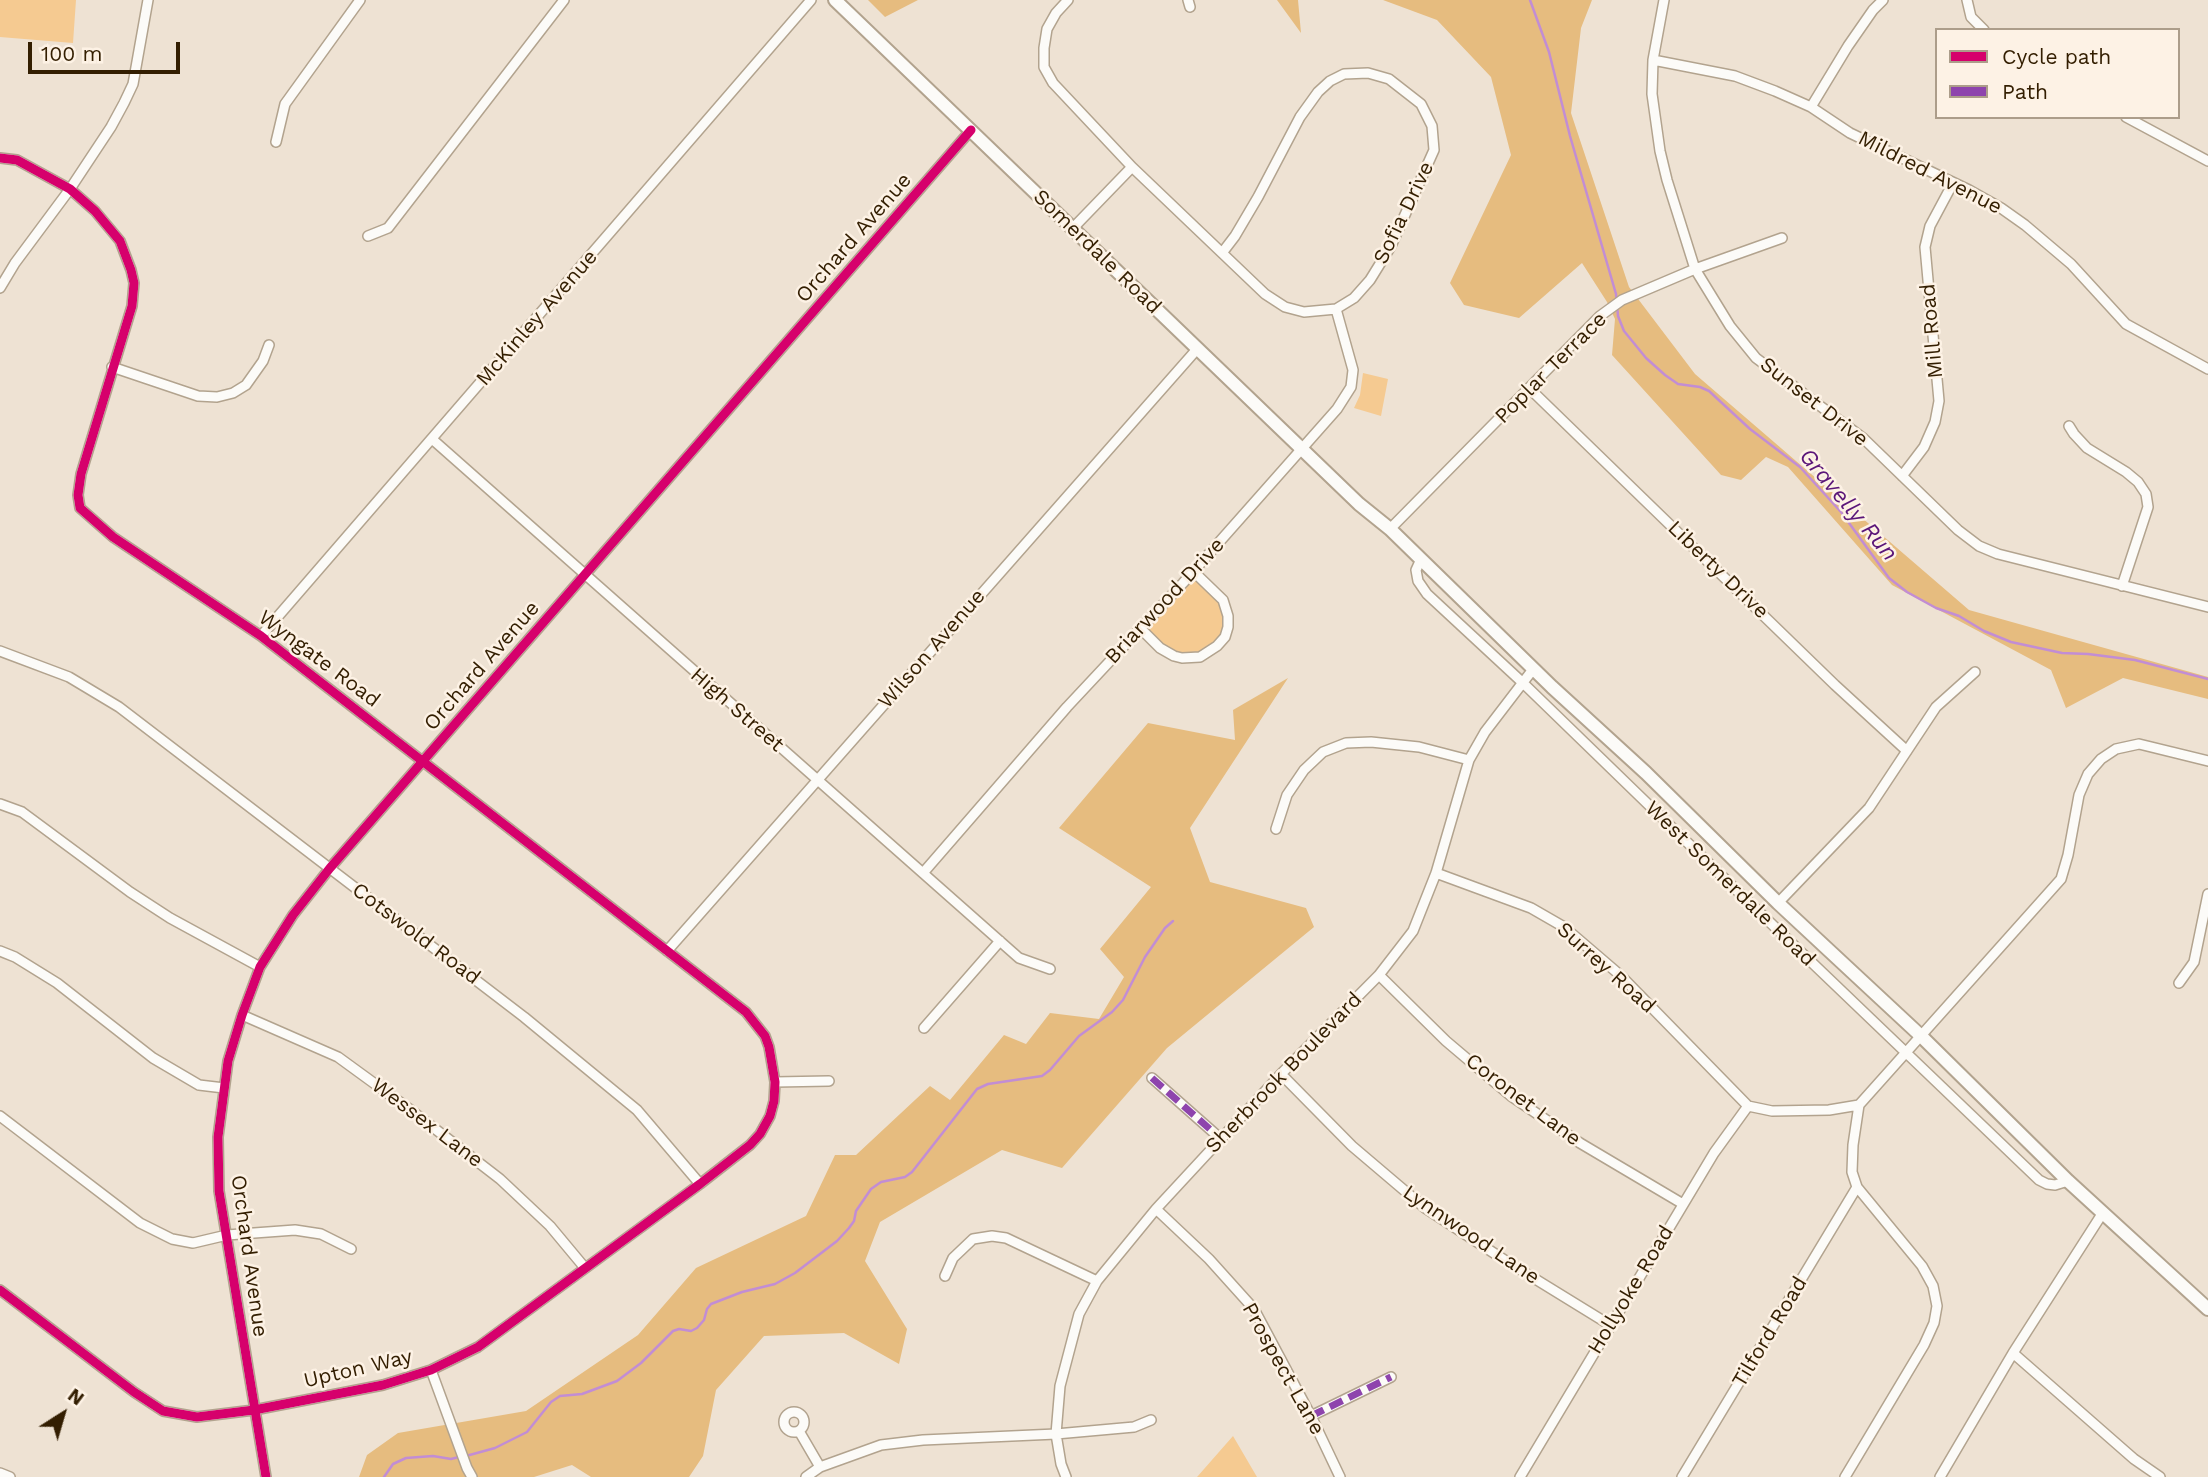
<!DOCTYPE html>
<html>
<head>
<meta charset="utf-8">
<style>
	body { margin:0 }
	#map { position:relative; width:2208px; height:1477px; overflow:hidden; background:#eee2d3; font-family:"Work Sans",sans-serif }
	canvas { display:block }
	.legend { position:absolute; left:1935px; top:28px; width:245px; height:91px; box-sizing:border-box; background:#fdf2e5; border:2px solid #ac9d8a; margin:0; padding:9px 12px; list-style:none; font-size:21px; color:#331e01 }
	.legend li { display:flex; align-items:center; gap:14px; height:35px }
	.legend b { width:35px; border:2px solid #ac9d8a }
	.north { position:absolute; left:28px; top:1379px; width:70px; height:70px; -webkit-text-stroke:5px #fdf2e5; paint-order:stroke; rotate:37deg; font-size:19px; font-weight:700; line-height:28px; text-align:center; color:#331e01 }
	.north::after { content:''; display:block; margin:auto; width:24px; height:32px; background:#331e01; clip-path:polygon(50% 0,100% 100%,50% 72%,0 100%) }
	.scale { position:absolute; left:28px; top:42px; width:152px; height:32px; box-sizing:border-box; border:4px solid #331e01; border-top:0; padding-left:9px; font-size:21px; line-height:24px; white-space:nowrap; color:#331e01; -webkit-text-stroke:5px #fdf2e5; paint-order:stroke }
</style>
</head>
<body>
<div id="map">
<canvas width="2208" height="1477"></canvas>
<ul class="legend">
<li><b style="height:9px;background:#d6006c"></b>Cycle path</li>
<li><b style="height:9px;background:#8e44ad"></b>Path</li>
</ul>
<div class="north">N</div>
<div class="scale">100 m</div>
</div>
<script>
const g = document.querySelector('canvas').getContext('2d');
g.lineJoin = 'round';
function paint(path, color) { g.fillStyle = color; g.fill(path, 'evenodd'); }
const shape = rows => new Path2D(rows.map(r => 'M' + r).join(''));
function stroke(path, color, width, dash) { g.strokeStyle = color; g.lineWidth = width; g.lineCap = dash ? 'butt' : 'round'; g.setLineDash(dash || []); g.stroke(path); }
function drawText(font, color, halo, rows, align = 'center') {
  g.font = font + ' "Work Sans",sans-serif'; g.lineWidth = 5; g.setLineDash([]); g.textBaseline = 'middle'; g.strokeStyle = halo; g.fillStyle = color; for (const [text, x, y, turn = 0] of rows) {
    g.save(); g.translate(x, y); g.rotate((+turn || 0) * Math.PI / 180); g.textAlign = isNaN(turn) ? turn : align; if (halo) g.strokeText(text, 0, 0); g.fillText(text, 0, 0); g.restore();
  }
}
const green = shape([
	[0,0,76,0,73,43,0,37],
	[1363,373,1388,379,1381,416,1354,408,1360,395],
	[1193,571,1216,592,1228,627,1208,654,1174,656,1141,629],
	[1233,1436,1257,1477,1197,1477]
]);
const forest = shape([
	[868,0,918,0,885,17],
	[1277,0,1298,0,1301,33],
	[1383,0,1592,0,1581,28,1571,113,1629,287,1695,374,1969,610,2208,677,2208,699,2123,678,2066,708,2051,670,1892,585,1788,467,1766,457,1741,480,1721,475,1612,355,1615,319,1607,302,1582,263,1519,318,1464,305,1450,283,1511,155,1491,77,1437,20],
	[1288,678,1190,828,1210,882,1306,908,1314,927,1167,1048,1062,1168,1002,1150,880,1222,865,1261,907,1329,899,1364,844,1333,764,1336,716,1390,703,1456,689,1477,591,1477,572,1465,534,1477,359,1477,367,1455,398,1433,526,1411,638,1335,696,1268,806,1216,835,1155,856,1155,930,1086,950,1100,1004,1035,1026,1044,1050,1013,1099,1019,1124,977,1100,949,1151,887,1059,828,1148,723,1235,740,1233,710]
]);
const stream = shape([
	[1530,0,1549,52,1570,136,1616,294,1618,316,1624,331,1646,358,1665,375,1678,384,1700,387,1709,391,1750,429,1800,467,1841,512,1889,578,1907,592,1936,608,1959,616,1984,631,2011,642,2062,653,2088,654,2135,660,2208,679],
	[466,1456,495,1448,527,1432,551,1402,560,1396,582,1394,617,1381,641,1363,673,1331,679,1329,691,1331,697,1328,704,1320,707,1309,711,1304,742,1292,775,1284,795,1273,837,1241,849,1228,854,1221,856,1211,871,1189,881,1182,905,1177,912,1172,977,1089,988,1084,1042,1076,1050,1070,1079,1036,1112,1012,1123,1000,1145,957,1165,928,1173,921],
	[384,1477,393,1464,406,1458,433,1456,451,1459,459,1457]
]);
const minor = shape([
	[1068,0,1056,13,1047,29,1044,48,1044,67,1053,83,1132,167,1265,294,1285,307,1304,312,1336,309,1354,298,1370,280,1391,246,1434,150,1432,126,1421,104,1389,79,1368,73,1344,74,1330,81,1318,92,1300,117,1258,197,1235,236,1222,253],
	[1188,0,1190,7],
	[1664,0,1653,60,1652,94,1660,151,1667,180,1695,269,1730,326,1756,358,1863,438,1958,530,1979,546,1998,554,2208,607],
	[1967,0,1971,17,1984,30],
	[1653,60,1735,76,1775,91,1811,107,1850,133,1969,190,2001,208,2025,225,2071,264,2126,324,2208,369],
	[1811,107,1848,46,1873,10,1883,0],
	[2126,117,2208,161],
	[276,142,285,104,360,0],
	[0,158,17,160,70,189,95,211,120,241,131,270,134,283,132,306,81,474,78,495,80,508,113,537,261,636,746,1012,765,1036,769,1047,775,1082,774,1101,770,1116,760,1134,750,1145,700,1184,478,1347,431,1370,383,1385,254,1410,197,1417,163,1411,134,1392,0,1290],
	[1073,228,1132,167],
	[368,236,388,228,564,0],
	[0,288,15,263,70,189,111,127,124,103,133,84,148,0],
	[112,367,198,396,217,397,233,393,246,385,263,361,269,345],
	[1529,388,1835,685,1907,751],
	[2069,426,2074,434,2087,448,2126,472,2138,482,2146,494,2148,507,2122,586],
	[432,439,1019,958,1050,969],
	[1902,476,1924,447,1935,422,1939,401,1925,247,1930,226,1953,183],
	[1390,529,1600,316,1622,300,1695,269,1782,238],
	[1421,559,1416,570,1418,581,1427,594,1523,683,1756,909,2039,1180,2047,1184,2055,1185,2068,1181],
	[1141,629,1160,648,1174,656,1182,658,1200,657,1217,646,1225,637,1228,627,1228,616,1223,600,1193,571],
	[261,636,811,0],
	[0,651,69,677,119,707,524,1017,637,1110,700,1184],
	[0,804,22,812,130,892,170,918,260,967],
	[1276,829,1287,795,1304,770,1323,752,1346,743,1371,742,1419,747,1469,760],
	[923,873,1067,707,1183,583,1337,409,1351,387,1353,370,1336,309],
	[1436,873,1531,908,1564,927,1620,975,1748,1106],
	[1778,903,1869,808,1936,707,1975,672],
	[0,951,15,957,57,983,153,1058,199,1085,224,1088],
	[667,951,1198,348],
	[1379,975,1446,1041,1511,1096,1580,1143,1683,1204],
	[2179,983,2194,962,2208,894],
	[242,1015,338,1057,408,1108,500,1179,550,1226,585,1268],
	[924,1028,1000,941],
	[1281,1074,1352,1146,1425,1208,1506,1261,1610,1325],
	[1152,1078,1221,1139],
	[775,1082,829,1081],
	[1748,1106,1772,1111,1829,1110,1859,1105,2061,879,2068,855,2079,795,2088,774,2101,759,2116,749,2139,744,2208,761],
	[0,1116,140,1223,172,1239,193,1243,227,1235,295,1230,321,1234,351,1249],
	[1156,1209,1209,1259,1254,1309,1311,1416,1340,1477],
	[945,1276,953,1258,973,1239,992,1236,1006,1238,1097,1281],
	[2013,1353,2134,1459,2160,1477],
	[431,1370,467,1468,472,1477],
	'784 1422a10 10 0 1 1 20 0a10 10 0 1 1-20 0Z',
	[1311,1416,1391,1377],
	[799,1431,820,1467],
	[0,1473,10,1477],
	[266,1477,219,1191,218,1137,228,1061,242,1015,260,967,293,915,330,868,971,130],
	[806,1477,820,1467,881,1445,923,1440,1056,1434,1134,1427,1151,1420],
	[1066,1477,1061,1464,1056,1434,1060,1386,1079,1314,1097,1281,1156,1209,1281,1074,1379,975,1413,931,1436,873,1469,760,1485,732,1534,668],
	[1520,1477,1714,1153,1748,1106],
	[1682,1477,1857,1187],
	[1845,1477,1924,1345,1934,1323,1937,1306,1933,1286,1922,1266,1857,1187,1852,1172,1853,1145,1859,1105],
	[1940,1477,2013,1353,2102,1214]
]);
const secondary = shape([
	[835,0,1359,504,1390,529,1552,687,1646,773,1778,903,1921,1036,2068,1181,2208,1309]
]);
const quiet = shape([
	[1152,1078,1221,1139],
	[1311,1416,1391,1377]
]);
const cycleway = shape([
	[0,158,17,160,70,189,95,211,120,241,131,270,134,283,132,306,81,474,78,495,80,508,113,537,261,636,746,1012,765,1036,769,1047,775,1082,774,1101,770,1116,760,1134,750,1145,700,1184,478,1347,431,1370,383,1385,254,1410,197,1417,163,1411,134,1392,0,1290],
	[266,1477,219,1191,218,1137,228,1061,242,1015,260,967,293,915,330,868,971,130]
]);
const streetNames = [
	["Mildred Avenue",1930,173,27],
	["Sofia Drive",1404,213,-64],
	["Orchard Avenue",854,238,-49],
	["Somerdale Road",1097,252,44],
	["McKinley Avenue",537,318,-49],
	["Mill Road",1932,331,-95],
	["Poplar Terrace",1551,368,-45],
	["Sunset Drive",1814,402,38],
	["Liberty Drive",1718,570,44],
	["Briarwood Drive",1165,601,-47],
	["Wilson Avenue",932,649,-49],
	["Wyngate Road",319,659,37],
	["Orchard Avenue",482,666,-49],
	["High Street",737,710,41],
	["West Somerdale Road",1730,884,44],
	["Cotswold Road",416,934,37],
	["Surrey Road",1606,968,42],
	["Sherbrook Boulevard",1284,1073,-46],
	["Coronet Lane",1523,1100,37],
	["Wessex Lane",427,1123,37],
	["Lynnwood Lane",1471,1235,34],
	["Orchard Avenue",249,1256,82],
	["Hollyoke Road",1631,1290,-59],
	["Tilford Road",1770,1332,-59],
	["Upton Way",358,1369,-13],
	["Prospect Lane",1283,1369,61]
];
const waterNames = [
	["Gravelly Run",1848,505,50]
];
paint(green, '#f5ca91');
paint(forest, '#e6bc7f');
stroke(stream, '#c28dd4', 2.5);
stroke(minor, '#b2a38e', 12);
stroke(secondary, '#b2a38e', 16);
stroke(minor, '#fcfbf8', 9);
stroke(secondary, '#fcfbf8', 12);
stroke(quiet, '#8e44ad', 7, [14, 7]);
stroke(cycleway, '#d6006c', 9);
drawText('21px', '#331e01', '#fdf2e5', streetNames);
drawText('italic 23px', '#5b1679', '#fdf2e5', waterNames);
</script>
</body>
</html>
